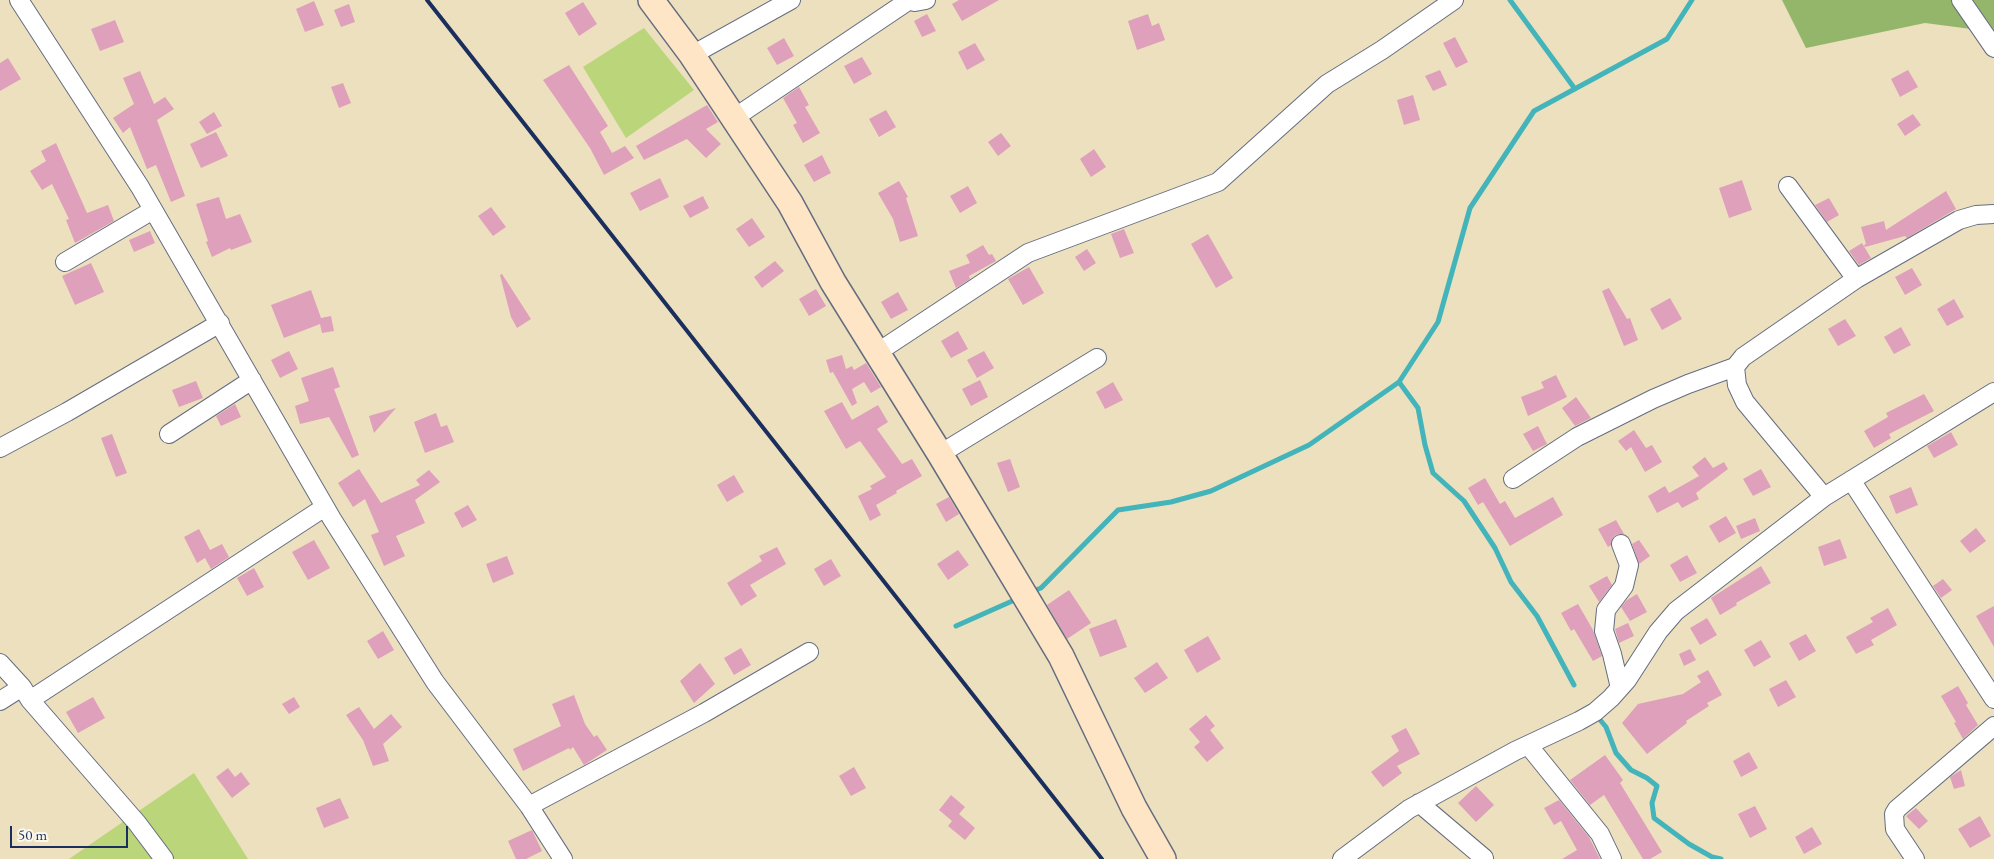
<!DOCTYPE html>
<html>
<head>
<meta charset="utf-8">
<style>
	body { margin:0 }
	#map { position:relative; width:1994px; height:859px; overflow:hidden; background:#ede0be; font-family:"EB Garamond",serif }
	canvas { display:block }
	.scale { position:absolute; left:10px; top:826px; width:118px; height:22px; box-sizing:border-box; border:2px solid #1b2f5e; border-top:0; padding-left:6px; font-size:15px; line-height:18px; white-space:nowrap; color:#1b2f5e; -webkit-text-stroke:4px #fbf7ec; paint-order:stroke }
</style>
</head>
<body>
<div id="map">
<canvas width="1994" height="859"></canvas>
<div class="scale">50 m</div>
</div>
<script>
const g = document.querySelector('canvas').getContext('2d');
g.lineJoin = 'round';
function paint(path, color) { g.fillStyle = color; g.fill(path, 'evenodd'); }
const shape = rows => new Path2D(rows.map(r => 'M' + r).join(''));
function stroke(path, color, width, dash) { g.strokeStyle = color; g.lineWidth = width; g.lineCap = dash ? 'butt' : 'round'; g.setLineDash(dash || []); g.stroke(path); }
const green = shape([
	[644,28,694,90,626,138,583,67],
	[194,773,248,859,69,859]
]);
const forest = shape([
	[1782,0,1994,0,1994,32,1925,23,1806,48]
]);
const stream = shape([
	[1510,0,1575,89],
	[1399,382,1418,408,1425,445,1433,473,1464,501,1495,548,1511,582,1537,616,1574,685],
	[1031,592,1041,588,1118,510,1171,502,1211,491,1309,445,1399,382,1438,322,1470,208,1534,111,1667,39,1692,0],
	[956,626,1019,598],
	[1601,721,1606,727,1616,753,1631,770,1647,778,1657,786,1652,803,1654,818,1689,844,1712,857,1721,859]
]);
const building = shape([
	[959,0,999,0,962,21,952,4],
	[314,1,324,25,305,32,296,9],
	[583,2,597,24,579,36,565,13],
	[349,4,355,22,341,27,334,10],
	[927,14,936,31,922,37,914,21],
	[1148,14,1152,26,1159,23,1165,40,1137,50,1128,21],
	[115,20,124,42,100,51,91,29],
	[1455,37,1468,62,1456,68,1443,43],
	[784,38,794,56,777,65,767,48],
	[975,43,985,60,967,70,958,52],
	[862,57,872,74,854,84,844,66],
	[8,58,21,79,0,91,0,63],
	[569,65,608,126,600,132,612,153,625,146,634,158,604,175,590,148,543,80],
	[1440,70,1447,85,1433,91,1425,76],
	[1908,70,1918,87,1900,97,1891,79],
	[140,71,154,104,165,97,174,109,157,120,185,196,171,202,156,165,147,169,130,127,123,133,113,118,134,104,123,78],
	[343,83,351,103,339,108,331,87],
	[799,87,809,105,805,107,820,133,803,143,793,125,797,123,783,98],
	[1413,95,1420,120,1404,125,1397,100],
	[707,105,718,122,706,129,721,144,706,158,687,139,644,160,636,146],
	[886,110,896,127,879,137,869,119],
	[214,112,222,126,207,134,199,122],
	[1913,114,1921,125,1905,136,1897,124],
	[216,132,228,156,201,168,190,144],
	[1001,133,1011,146,998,156,988,142],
	[56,143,87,213,108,205,114,221,75,243,66,220,69,219,52,184,42,190,30,171,46,161,41,151],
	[1094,149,1106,167,1091,177,1080,159],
	[822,155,831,173,814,182,804,165],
	[660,178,669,197,640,211,630,193],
	[1742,180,1752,210,1729,218,1719,188],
	[899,181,908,197,906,198,918,236,900,242,893,219,878,193],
	[968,186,977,203,960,213,950,196],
	[1946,191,1956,209,1907,238,1905,236,1865,247,1864,245,1866,244,1861,227,1884,221,1886,230],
	[703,196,709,208,690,218,683,206],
	[219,197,226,219,240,214,252,242,231,250,230,248,212,257,206,242,208,241,196,204],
	[1829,198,1839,215,1827,222,1815,205],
	[491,207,506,227,493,236,478,216],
	[752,218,765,237,749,247,736,229],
	[1124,229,1134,253,1120,258,1111,234],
	[150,231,155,243,134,252,129,240],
	[1208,234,1233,278,1216,288,1191,244],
	[1862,243,1871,258,1859,265,1849,251],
	[983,245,989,255,992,254,996,261,969,276,970,279,956,288,949,271,970,263,966,255],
	[1087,249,1096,263,1084,271,1075,257],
	[775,261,784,271,762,288,754,277],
	[91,263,104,292,75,305,62,276],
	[1029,267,1044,293,1023,305,1008,279],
	[1912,268,1922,285,1905,295,1895,277],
	[502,274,531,319,517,328,511,317,500,275],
	[1609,288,1627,319,1630,318,1638,340,1624,346,1602,291],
	[816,289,826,306,809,316,799,299],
	[311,290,321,318,331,316,334,331,322,333,320,324,284,338,271,305],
	[898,292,908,310,891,319,881,302],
	[1670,298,1682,319,1662,330,1650,309],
	[1954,299,1964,317,1947,326,1937,309],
	[1845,319,1856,336,1838,346,1828,329],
	[1901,327,1911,345,1894,354,1884,337],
	[958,331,968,349,951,358,941,341],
	[289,351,298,369,280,378,271,360],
	[984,351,994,368,977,378,967,360],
	[842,355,846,369,852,366,854,370,866,363,881,387,871,393,864,382,852,389,857,403,852,406,833,372,830,373,826,360],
	[333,367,340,387,334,389,359,455,352,458,329,417,300,424,295,406,309,401,301,378],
	[1556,375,1567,397,1528,416,1521,397,1544,388,1541,382],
	[980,380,988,397,971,406,962,389],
	[196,381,203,398,179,407,172,390],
	[1113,382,1123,400,1105,409,1096,392],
	[1924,394,1934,411,1889,434,1891,438,1874,448,1864,431,1888,417,1886,413],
	[1576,397,1591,418,1575,426,1562,408],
	[842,402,852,420,878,405,888,422,877,429,902,464,912,459,922,476,896,491,897,493,876,505,881,515,870,521,858,496,872,489,870,486,886,477,860,441,846,449,824,411],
	[235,404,241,417,221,426,216,416],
	[396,408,374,433,369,416],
	[436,413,441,427,447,425,454,442,425,453,414,422],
	[1538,426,1547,444,1533,451,1523,434],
	[1634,430,1646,448,1652,445,1662,462,1645,472,1631,447,1626,451,1618,441],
	[1951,432,1958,445,1934,458,1927,446],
	[112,434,127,473,116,477,101,438],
	[1705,457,1713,468,1724,462,1728,469,1696,493,1699,499,1682,508,1678,502,1657,513,1648,496,1665,486,1669,493,1699,476,1692,467],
	[1010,459,1020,487,1008,492,997,463],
	[359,469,381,503,420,485,416,480,429,470,440,482,415,500,425,523,396,536,405,556,384,566,371,535,379,532,365,499,353,507,338,483],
	[1761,469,1771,487,1753,496,1743,479],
	[734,475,744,492,727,502,717,485],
	[1485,478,1500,504,1505,501,1515,518,1553,497,1563,515,1510,546,1483,502,1478,505,1468,488],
	[1911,487,1918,505,1896,514,1889,496],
	[949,497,959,514,946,522,936,504],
	[468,505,477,520,462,528,454,513],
	[1726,516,1736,533,1719,543,1709,526],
	[1755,518,1760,531,1741,539,1736,526],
	[1616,520,1624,534,1618,534,1613,537,1611,545,1608,547,1598,529],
	[1976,528,1986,541,1970,553,1960,541],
	[199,529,210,550,222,544,229,557,211,569,205,558,197,563,184,537],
	[1840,539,1847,558,1824,566,1818,547],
	[314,540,330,568,308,580,292,552],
	[1639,540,1650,556,1639,564,1632,544],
	[777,547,786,564,750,585,757,596,741,606,727,583,762,561,759,556],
	[958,550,969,565,948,580,937,564],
	[1687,555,1697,573,1680,582,1670,565],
	[507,556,514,574,493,583,486,564],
	[831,559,841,576,824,586,814,569],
	[1761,566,1771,583,1736,603,1737,605,1720,615,1711,598],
	[254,568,264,587,247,596,237,578],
	[1607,576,1612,585,1599,602,1589,586],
	[1943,579,1952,590,1941,598,1933,586],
	[1069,590,1091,623,1067,639,1047,605],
	[1637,594,1647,612,1630,621,1621,607,1627,600],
	[1578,604,1593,630,1602,656,1593,661,1574,629,1571,631,1561,613],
	[1994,606,1994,647,1976,616],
	[1888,608,1897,625,1871,640,1874,645,1856,654,1846,637,1873,622,1870,618],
	[1707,618,1717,635,1700,645,1690,628],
	[1116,619,1127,647,1100,657,1089,629],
	[1628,623,1634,636,1619,643,1615,629],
	[383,631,394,650,378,659,367,641],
	[1806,634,1816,651,1799,661,1789,643],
	[1208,636,1221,659,1197,673,1184,650],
	[1761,640,1771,657,1754,667,1744,650],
	[741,648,751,665,734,675,724,658],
	[1690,649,1696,660,1684,666,1679,654],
	[1157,662,1168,678,1145,693,1134,678],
	[700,663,715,684,694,703,680,681],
	[1708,670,1722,695,1707,703,1709,706,1686,721,1687,723,1647,754,1622,723,1638,704,1683,694,1701,682,1697,676],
	[1786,680,1796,697,1778,707,1769,689],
	[1958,686,1968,703,1966,705,1978,725,1963,739,1954,723,1956,722,1941,696],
	[574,695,585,724,594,737,597,735,607,750,584,765,573,747,570,750,569,748,523,771,513,749,561,726,552,704],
	[93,697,105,718,78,733,66,712],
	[294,697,300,707,289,714,282,704],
	[359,707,374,729,391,714,402,727,383,744,389,761,373,766,363,740,346,715],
	[1206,715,1215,726,1210,730,1224,748,1207,762,1194,747,1200,742,1189,729],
	[1406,728,1420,754,1397,766,1402,773,1383,787,1371,772,1399,751,1391,736],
	[1749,752,1758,768,1741,777,1733,761],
	[1605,755,1623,780,1620,783,1662,852,1650,859,1643,859,1604,795,1590,805,1570,780],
	[854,767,866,788,851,796,839,776],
	[228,768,235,777,241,772,250,784,232,798,216,777],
	[1961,770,1965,786,1954,789,1950,777],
	[1476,786,1494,805,1476,822,1458,803],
	[951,795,965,807,959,814,975,828,965,840,948,826,952,821,939,810],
	[340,798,349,818,324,828,316,808],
	[1559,800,1589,837,1600,859,1562,859,1577,850,1561,821,1554,825,1544,808],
	[1755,806,1767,829,1750,838,1738,814],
	[1916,808,1928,821,1919,829,1906,816],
	[1980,816,1991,836,1970,848,1958,829],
	[1812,827,1822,844,1804,854,1795,837],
	[532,830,542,851,526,859,516,859,508,841]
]);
const street = shape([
	[19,0,140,187,332,519,435,682,529,806,563,859],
	[907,0,915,2,926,0],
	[1961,0,1994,48],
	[692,55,791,0],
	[734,118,908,1],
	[1788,186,1856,279],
	[65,262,153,210],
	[878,352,1028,253,1218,182,1327,84,1382,50,1454,0],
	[169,434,252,380],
	[0,448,67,412,220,323],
	[940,454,1097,358],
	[1513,479,1577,437,1653,399,1688,384,1735,367],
	[1851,480,1994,699],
	[1824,497,1745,402,1737,385,1735,367,1743,357,1856,279,1959,220,1976,215,1994,214],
	[0,663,22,687],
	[1620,688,1612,654,1604,631,1606,610,1624,586,1629,565,1621,544],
	[30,700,137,823,164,859],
	[0,701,22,687,30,700,325,507],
	[1528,745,1600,834,1612,859],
	[1419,803,1484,858],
	[529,806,704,713,809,652],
	[1342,859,1409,809,1515,751,1579,721,1595,712,1611,698,1627,680,1658,632,1676,611,1824,497,1994,392],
	[1915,859,1895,829,1894,814,1897,809,1994,726]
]);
const secondary = shape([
	[651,0,692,55,790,203,833,282,940,454,1061,656,1134,808,1163,859]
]);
const rail = shape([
	[427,0,1102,859]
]);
paint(green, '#bad57a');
paint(forest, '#93b66a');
stroke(stream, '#44b4bb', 5);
paint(building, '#dfa0bb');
stroke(street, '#646d80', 20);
stroke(secondary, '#646d80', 28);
stroke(street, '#fff', 18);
stroke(secondary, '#fde5c5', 25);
stroke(rail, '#1b2f5e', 4);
</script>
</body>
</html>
